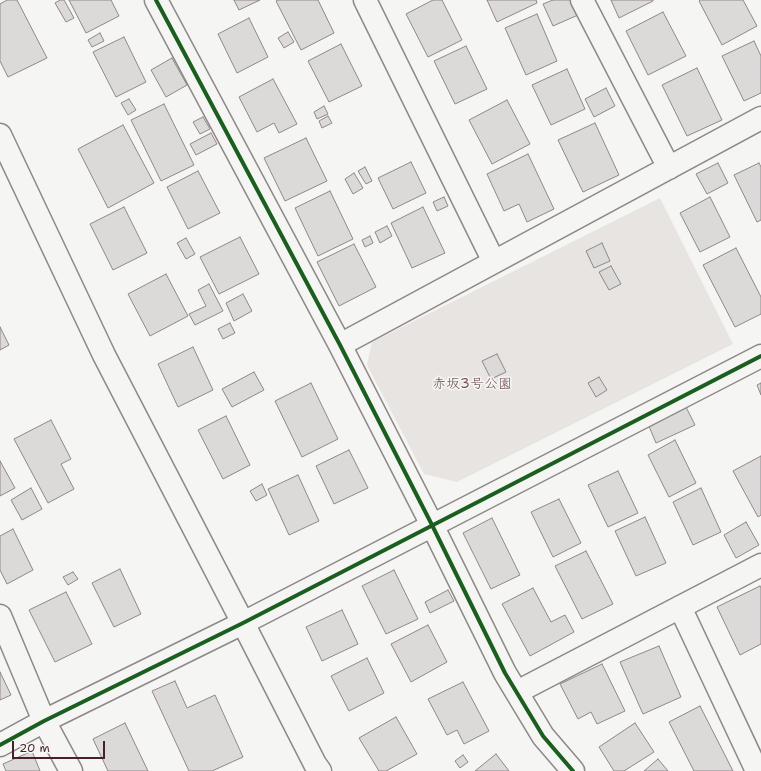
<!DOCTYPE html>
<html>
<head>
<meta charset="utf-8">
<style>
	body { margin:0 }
	#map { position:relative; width:761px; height:771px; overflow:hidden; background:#f5f5f3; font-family:"Shantell Sans",sans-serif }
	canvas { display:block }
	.scale { position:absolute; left:12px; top:741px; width:93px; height:18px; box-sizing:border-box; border:2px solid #4a1f2b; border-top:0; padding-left:5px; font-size:12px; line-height:14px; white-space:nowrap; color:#4a1f2b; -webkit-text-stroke:3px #f6f6f2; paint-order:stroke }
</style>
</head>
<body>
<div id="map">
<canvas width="761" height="771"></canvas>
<div class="scale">20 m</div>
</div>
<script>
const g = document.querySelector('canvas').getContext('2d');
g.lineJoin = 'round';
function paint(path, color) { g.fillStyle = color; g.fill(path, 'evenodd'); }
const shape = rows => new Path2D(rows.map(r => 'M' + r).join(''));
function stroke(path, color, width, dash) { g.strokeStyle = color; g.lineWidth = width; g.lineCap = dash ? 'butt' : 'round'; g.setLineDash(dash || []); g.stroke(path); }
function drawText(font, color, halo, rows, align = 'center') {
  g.font = font + ' "Shantell Sans","Klee One",sans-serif'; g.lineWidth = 3; g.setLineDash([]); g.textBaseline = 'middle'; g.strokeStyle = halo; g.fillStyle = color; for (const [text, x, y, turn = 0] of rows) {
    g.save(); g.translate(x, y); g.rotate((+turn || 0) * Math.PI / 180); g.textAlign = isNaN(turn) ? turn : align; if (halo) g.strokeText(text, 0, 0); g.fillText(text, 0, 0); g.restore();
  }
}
const green = shape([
	[660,198,733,344,457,482,424,474,367,365,372,342]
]);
const building = shape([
	[7,0,17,0,47,58,8,77,0,61,0,4,7,0],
	[60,0,64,0,74,18,66,22,55,3,60,0],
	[69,0,111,0,119,16,86,33,69,0],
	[234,0,260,0,239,10,234,0],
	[278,0,318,0,334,33,301,50,276,1,278,0],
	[433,0,442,0,462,40,428,57,406,14,433,0],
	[487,0,536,0,537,3,497,22,487,0],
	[553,0,572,0,578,15,553,26,543,4,553,0],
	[611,0,653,0,653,1,619,18,611,0],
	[700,0,743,0,757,26,722,45,699,1,700,0],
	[663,12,686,56,648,75,626,31,663,12],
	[537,14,557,61,526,75,505,28,537,14],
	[249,18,268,57,237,73,218,34,249,18],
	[288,32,294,42,284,48,278,38,288,32],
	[100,33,104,41,92,47,88,40,100,33],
	[124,37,146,82,116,97,93,52,124,37],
	[754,41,761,56,761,93,744,101,722,56,754,41],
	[341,44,362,86,329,102,308,61,341,44],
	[466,46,487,89,455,104,434,61,466,46],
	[172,58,187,85,166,97,151,70,172,58],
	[697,68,722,120,687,136,662,85,697,68],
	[567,69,585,109,551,125,532,85,567,69],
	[273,79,297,124,279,133,274,123,257,132,239,97,273,79],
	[606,88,615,106,594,117,585,99,606,88],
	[129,99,136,110,128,115,121,103,129,99],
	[507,100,530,144,492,164,469,120,507,100],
	[164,104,194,165,161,181,131,120,164,104],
	[324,106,328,114,317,119,314,112,324,106],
	[328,116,332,123,322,128,319,121,328,116],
	[203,117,210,129,200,134,193,122,203,117],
	[595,123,619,175,583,192,558,140,595,123],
	[123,125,154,183,108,208,78,149,123,125],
	[211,133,217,144,196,155,190,144,211,133],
	[306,138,327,181,285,201,264,158,306,138],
	[528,154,554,209,527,222,519,204,504,211,487,174,528,154],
	[411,162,426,193,393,209,378,178,411,162],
	[718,163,728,183,707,194,696,174,718,163],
	[759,163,761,167,761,220,757,222,734,175,759,163],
	[365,167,372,181,366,184,358,171,365,167],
	[198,171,220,213,188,229,167,187,198,171],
	[354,173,363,188,353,194,345,179,354,173],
	[330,191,353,239,318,256,295,208,330,191],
	[444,197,448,206,437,211,433,202,444,197],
	[710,197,730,237,700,252,680,213,710,197],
	[124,207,147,253,113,270,90,224,124,207],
	[423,207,445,253,412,268,391,223,423,207],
	[387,226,392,236,380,243,375,232,387,226],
	[370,236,373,243,365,247,362,240,370,236],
	[240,237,259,274,219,294,200,257,240,237],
	[186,238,195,254,186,259,177,243,186,238],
	[602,243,610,261,594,268,586,251,602,243],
	[354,244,376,287,339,306,317,262,354,244],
	[736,248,761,297,761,314,735,327,703,265,736,248],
	[611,266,621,284,609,290,599,272,611,266],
	[166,274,188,316,150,336,128,294,166,274],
	[209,284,223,311,195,325,189,314,206,306,198,290,209,284],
	[243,294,252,311,234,321,226,303,243,294],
	[230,323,235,333,223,339,218,329,230,323],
	[0,327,9,345,0,350,0,327],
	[193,347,213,390,178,407,158,364,193,347],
	[497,354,506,372,491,379,482,361,497,354],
	[254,372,264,390,232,407,222,389,254,372],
	[599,377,607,390,596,397,588,383,599,377],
	[311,383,338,439,302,457,275,401,311,383],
	[761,383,761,395,757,385,761,383],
	[686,407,695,425,656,443,648,424,686,407],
	[226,416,250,465,223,479,198,430,226,416],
	[51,420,71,459,61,464,74,489,48,503,14,439,51,420],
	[675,440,696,483,669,497,648,455,675,440],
	[349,450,368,488,334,504,316,466,349,450],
	[761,456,761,515,758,517,733,471,761,456],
	[0,461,15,488,0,496,0,461],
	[618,471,638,513,608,527,588,485,618,471],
	[298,475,319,521,289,535,268,489,298,475],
	[262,484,267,495,256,501,250,491,262,484],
	[31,488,42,509,22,520,11,500,31,488],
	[701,488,721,532,693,545,673,502,701,488],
	[559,499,581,543,553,557,531,512,559,499],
	[645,517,666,563,636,576,615,531,645,517],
	[492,518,520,575,491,589,463,533,492,518],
	[746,522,759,545,736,558,724,535,746,522],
	[13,529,33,570,7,584,0,570,0,536,13,529],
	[586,551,613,604,582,619,555,566,586,551],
	[120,569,141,614,114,627,92,583,120,569],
	[394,570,418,619,386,634,362,586,394,570],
	[73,572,78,579,68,585,63,577,73,572],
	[760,586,761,588,761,644,740,655,717,607,760,586],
	[533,588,551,622,565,615,574,632,530,656,502,604,533,588],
	[448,590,454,601,430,613,425,602,448,590],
	[66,592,92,644,55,662,29,610,66,592],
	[342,610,358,644,322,661,306,627,342,610],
	[428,625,447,662,411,682,391,644,428,625],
	[659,646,681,697,643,714,620,662,659,646],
	[367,658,384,693,349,711,331,676,367,658],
	[602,664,625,711,597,724,591,712,578,719,560,684,602,664],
	[0,672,11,695,0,700,0,672],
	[175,681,187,708,215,695,243,757,212,771,189,771,152,691,175,681],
	[463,682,489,731,464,744,457,730,447,735,428,699,463,682],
	[700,706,733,771,694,771,669,722,700,706],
	[396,717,417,754,386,771,379,771,359,738,396,717],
	[125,723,148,771,108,771,93,739,125,723],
	[635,723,654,752,624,771,614,771,599,747,635,723],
	[32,751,40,771,6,771,3,764,32,751],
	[496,754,509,771,475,771,496,754],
	[463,755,468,762,460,768,455,761,463,755],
	[658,759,668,771,644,771,658,759]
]);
const minor = shape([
	[156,0,340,345,432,525,505,673,543,736,573,771],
	[365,0,494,262],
	[582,0,669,168],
	[340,345,761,118],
	[680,607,757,771],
	[0,616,44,721,71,771],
	[517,692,761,565],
	[0,745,44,721,243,623]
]);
const tertiary = shape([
	[0,135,104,355,243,623,315,764,320,771],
	[243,623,761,356]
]);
const cycleway = shape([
	[156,0,340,345,432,525,505,673,543,736,573,771],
	[0,745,44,721,243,623,761,356]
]);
const parkNames = [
	["赤坂3号公園",472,384]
];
paint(green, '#e8e4e2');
paint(building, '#dcdad9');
stroke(building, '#8f8788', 1);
stroke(minor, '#8f8788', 25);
stroke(tertiary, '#8f8788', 25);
stroke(minor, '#f5f5f3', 22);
stroke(tertiary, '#f5f5f3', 22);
stroke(cycleway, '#1b5e20', 4);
drawText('14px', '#6f4d56', '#f6f6f2', parkNames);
</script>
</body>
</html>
